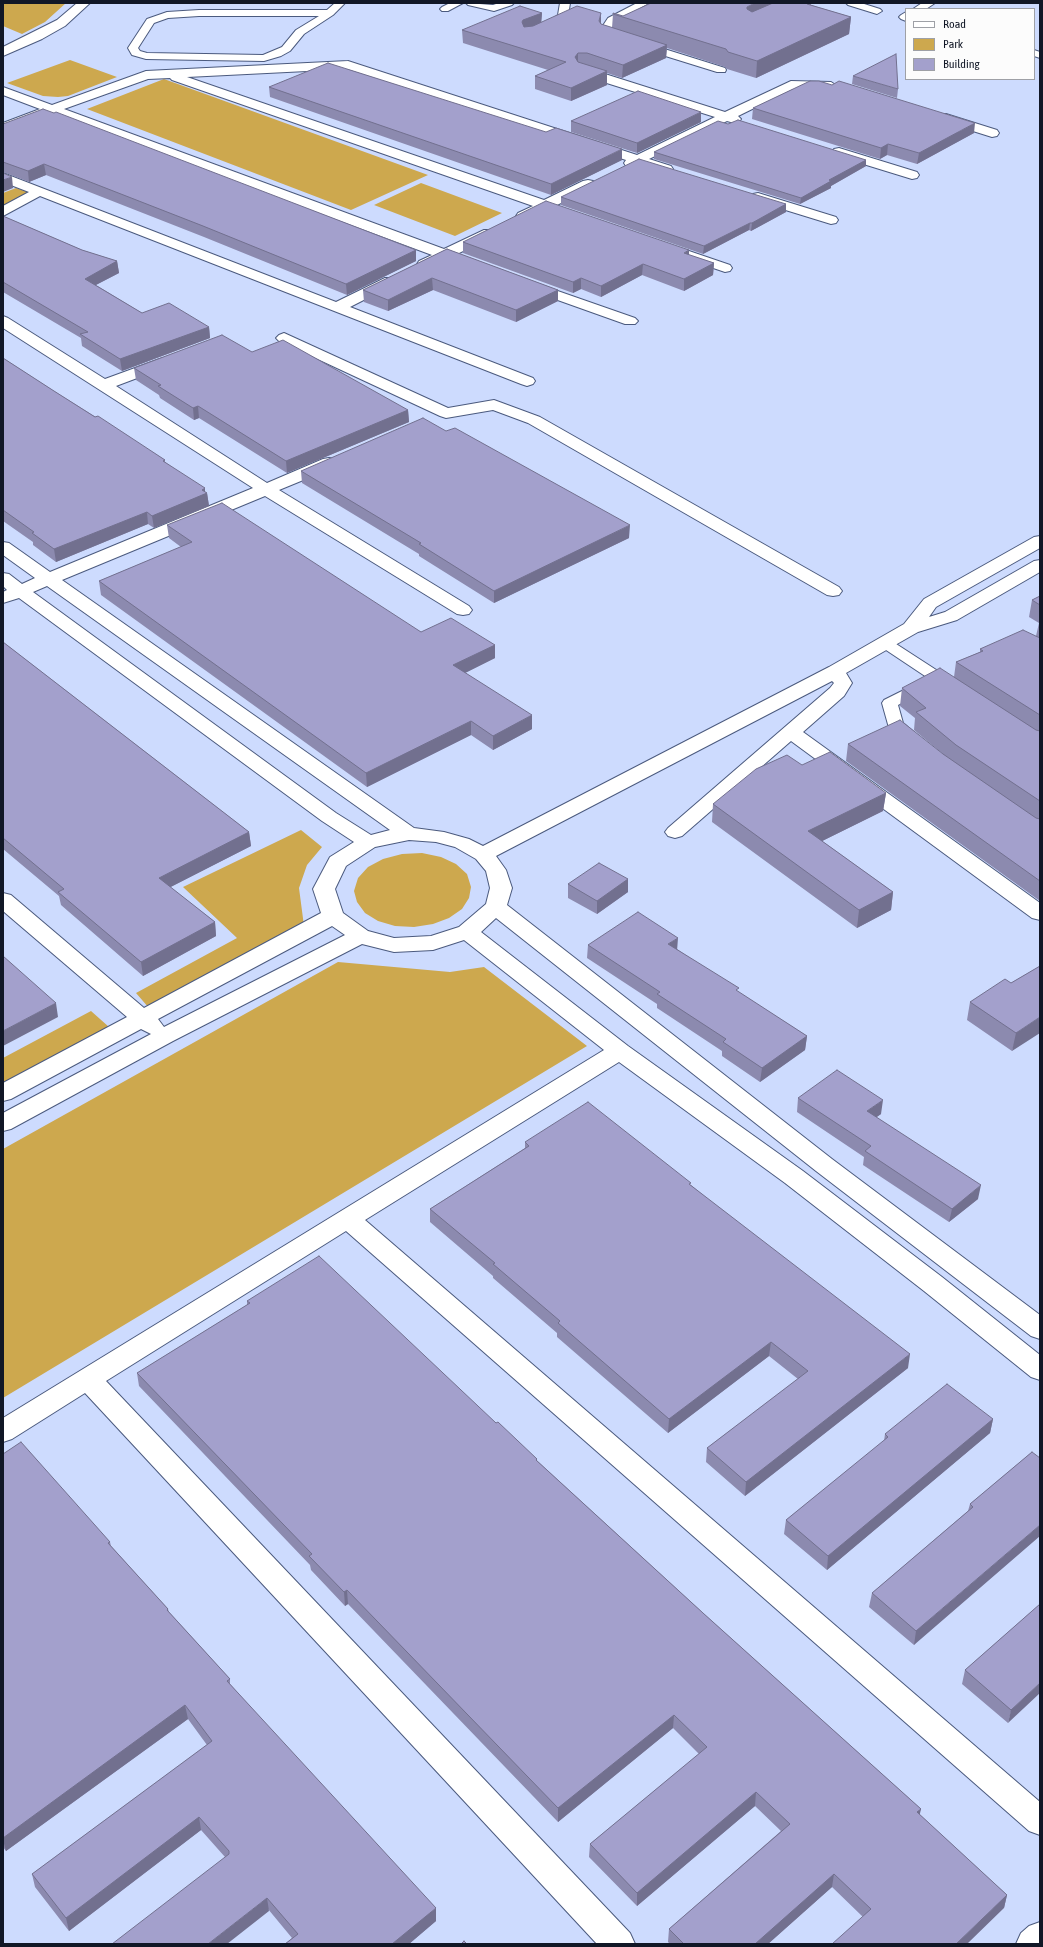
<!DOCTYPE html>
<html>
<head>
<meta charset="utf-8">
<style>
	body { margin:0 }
	#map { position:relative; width:1043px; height:1947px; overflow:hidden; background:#cddbfe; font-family:"Asap Condensed",sans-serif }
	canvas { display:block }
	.frame { position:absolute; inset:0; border:4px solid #111726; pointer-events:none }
	.legend { position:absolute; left:905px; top:8px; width:130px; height:72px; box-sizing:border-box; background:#fcfcfc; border:1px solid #9ea0a6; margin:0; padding:5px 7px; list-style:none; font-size:12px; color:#111726 }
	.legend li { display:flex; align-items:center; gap:8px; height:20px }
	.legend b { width:20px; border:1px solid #9ea0a6 }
</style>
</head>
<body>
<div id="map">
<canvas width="1043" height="1947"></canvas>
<div class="frame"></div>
<ul class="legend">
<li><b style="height:5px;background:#fff"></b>Road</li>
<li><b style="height:11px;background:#cda84e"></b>Park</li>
<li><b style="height:11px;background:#a3a0cc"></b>Building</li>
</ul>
</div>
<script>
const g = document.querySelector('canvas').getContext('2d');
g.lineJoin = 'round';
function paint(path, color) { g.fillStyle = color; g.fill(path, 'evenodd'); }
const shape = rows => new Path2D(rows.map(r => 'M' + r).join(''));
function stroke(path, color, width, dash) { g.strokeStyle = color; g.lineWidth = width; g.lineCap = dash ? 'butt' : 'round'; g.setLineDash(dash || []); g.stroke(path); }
const green = shape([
	[3,3,66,3,45,22,22,34,3,26],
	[70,60,117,77,68,96,58,97,43,96,7,83],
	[164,79,428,175,351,210,87,109],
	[421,183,502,213,455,236,374,205],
	[16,188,28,192,3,206,3,193],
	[301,830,322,847,307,865,299,888,304,926,149,1008,136,993,237,938,183,887],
	[422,853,441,857,456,864,467,874,471,887,469,898,462,909,449,918,433,924,414,927,395,926,378,921,365,913,357,902,354,891,358,878,368,867,383,859,402,854],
	[338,962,450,972,484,967,587,1046,3,1398,3,1149],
	[91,1011,109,1027,3,1084,3,1058]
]);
const service = shape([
	[335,3,345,3,333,15,304,34,290,51,281,56,264,61,146,59,132,55,128,48,147,19,167,12,199,10,327,10,335,3],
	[199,16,319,16,296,30,282,47,263,55,147,53,140,51,138,48,154,23,168,18,199,16],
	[450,3,463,3,448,11,442,11,440,9,442,7,450,3],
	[466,3,493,5,499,3,514,3,512,5,494,11,468,5,466,3],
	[560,3,570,3,568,16,552,30,544,30,543,28,544,26,558,15,560,3],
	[637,3,649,3,615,22,610,32,725,68,726,70,725,72,717,72,601,36,600,34,602,27,608,18,637,3],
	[846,3,861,3,880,9,882,11,877,14,848,5,846,3],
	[922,3,935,3,926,9,913,9,922,3],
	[906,12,906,21,901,19,899,17,901,15,906,12],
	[1034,50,1040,52,1040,58,1034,56,1034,50],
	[885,638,890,640,944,675,947,678,944,681,898,705,903,723,918,736,920,739,918,742,912,744,906,742,889,728,882,703,884,700,928,678,880,646,877,643,880,640,885,638]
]);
const minor = shape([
	[77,3,90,3,65,26,42,39,3,56,3,47,57,20,77,3],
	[348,61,637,155,715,117,578,74,576,71,578,68,586,68,725,112,791,81,831,82,837,86,831,90,793,89,738,116,741,119,739,122,734,123,727,121,649,159,671,166,673,169,671,172,666,173,639,164,631,167,626,166,624,163,626,160,347,69,187,77,544,200,583,181,588,180,593,181,595,184,593,187,557,205,560,208,558,211,553,212,546,210,523,220,518,219,516,216,518,213,533,206,172,80,170,78,148,79,64,109,444,249,484,230,494,230,496,233,494,236,457,254,459,257,457,260,452,261,445,259,424,268,419,267,417,264,419,261,432,255,52,114,3,131,3,123,40,109,3,95,3,87,52,105,146,71,348,61],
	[946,114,997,130,999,133,997,136,992,137,941,121,939,118,941,115,946,114],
	[839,148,917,172,919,175,917,178,912,179,834,155,832,152,834,149,839,148],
	[3,173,336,302,385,278,395,278,397,281,395,284,350,307,533,378,535,381,533,384,527,386,521,384,40,196,3,216,3,206,29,192,3,182,3,173],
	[758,193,836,217,838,220,836,223,831,224,753,200,751,197,753,194,758,193],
	[686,250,730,265,732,268,730,271,725,272,681,257,679,254,681,251,686,250],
	[529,281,635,318,638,321,635,324,625,324,524,288,522,285,524,282,529,281],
	[3,316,8,318,105,379,157,360,163,358,169,360,171,363,169,366,116,386,267,483,323,459,329,458,335,459,337,463,335,467,279,490,469,606,472,610,469,614,463,615,457,614,265,496,62,580,414,828,444,832,469,839,483,846,829,667,904,624,924,599,1034,537,1040,536,1040,548,936,607,929,617,945,612,1034,561,1040,560,1040,572,957,620,918,632,846,673,852,683,844,696,803,732,1040,903,1040,920,1032,918,791,741,682,836,675,838,668,836,665,832,668,828,830,688,834,683,832,681,496,856,506,870,512,888,507,905,832,1159,1040,1315,1040,1339,1031,1336,816,1171,496,918,481,932,628,1046,803,1171,942,1277,1040,1355,1040,1380,1031,1377,924,1291,785,1183,619,1062,365,1220,1040,1802,1040,1835,1029,1831,346,1231,106,1381,630,1933,635,1944,597,1944,85,1393,12,1439,3,1442,3,1418,604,1050,464,940,433,950,394,952,362,944,173,1041,11,1129,3,1131,3,1113,151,1034,141,1029,11,1099,3,1101,3,1083,127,1017,3,911,3,893,11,895,144,1008,321,913,313,889,330,857,354,842,322,821,19,598,3,603,3,592,7,590,3,586,3,573,9,574,22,584,35,578,3,555,3,542,9,543,50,572,253,488,3,328,3,316],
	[47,586,390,830,371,835,336,813,33,592,47,586],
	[409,840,436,842,455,847,476,859,486,871,490,888,486,904,459,927,431,936,394,938,368,931,343,913,335,889,346,866,375,847,409,840],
	[332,926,345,935,164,1027,158,1019,332,926],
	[284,333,448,408,494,400,540,417,839,587,842,591,839,595,833,596,827,595,528,423,493,410,446,418,440,416,279,341,276,338,279,335,284,333],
	[1040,1922,1040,1944,1016,1944,1021,1933,1029,1926,1040,1922]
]);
const wall = shape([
	[811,3,811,5,851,17,849,34,756,78,727,69,725,67,667,48,666,58,622,78,607,73,607,85,571,101,535,89,535,76,548,70,463,43,462,30,542,13,541,22,601,24,612,28,613,14,623,16],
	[853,76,898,89,897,98,852,84],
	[269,87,622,160,551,195,270,97],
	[753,108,974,133,917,164,887,155,880,159,752,119],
	[571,121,701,122,637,153,571,132],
	[3,124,416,250,416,261,347,295,204,237,46,175,29,182,3,172],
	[728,124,866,160,866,166,831,186,831,188,800,204,654,159,654,152],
	[561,197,786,204,786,212,751,231,749,230,703,254,561,205],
	[3,216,82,250,117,261,119,273,96,285,142,313,209,327,210,338,122,371,82,346,81,338,3,292],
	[463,242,689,255,714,263,713,275,684,291,642,275,601,297,581,289,573,293,463,253],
	[447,249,558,290,558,301,516,322,433,290,388,311,364,302,363,290],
	[252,352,408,410,409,422,287,473,199,418,194,420,160,398,159,395,136,380,134,368],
	[3,358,54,391,165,460,165,462,207,493,209,506,154,528,148,524,56,562,33,545,33,542,3,521],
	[301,471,629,538,494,603,419,556,419,554,302,483],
	[167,525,421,632,495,645,495,658,465,673,532,729,493,750,471,735,367,787,101,595,99,581,181,547,169,538],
	[1040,596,1040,901,846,761,848,744,943,754,914,730,915,718,900,706,902,688,954,677,956,662,980,652,980,649,1036,636,1039,623,1029,617,1032,600],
	[3,642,249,832,251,846,170,887,215,922,216,936,143,976,61,905,59,896,3,849],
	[802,765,886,793,883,811,822,841,893,892,891,910,857,928,712,822,713,804],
	[628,879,628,892,597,914,568,898,568,884],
	[588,945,677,949,738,992,807,1036,805,1050,760,1082,722,1056,722,1051,657,1008,657,1004,587,958],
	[1040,966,1012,1051,967,1020,970,1002,1011,983],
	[798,1098,881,1114,876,1117,978,1199,949,1222,863,1165,864,1157,797,1112],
	[525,1142,691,1185,908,1368,745,1496,706,1462,707,1448,798,1379,769,1356,668,1433,557,1337,557,1333,493,1278,493,1276,430,1222,430,1209,525,1148],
	[247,1301,496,1423,703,1613,921,1809,919,1814,1007,1895,1004,1908,862,1916,832,1887,768,1944,670,1944,668,1942,669,1929,781,1831,755,1806,637,1906,589,1857,590,1844,699,1754,673,1728,558,1822,348,1604,345,1606,311,1570,310,1565,139,1386,137,1373,247,1305],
	[993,1419,990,1433,827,1570,784,1534,786,1520,884,1441,885,1434],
	[1032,1452,914,1645,869,1607,872,1593,968,1511,970,1504],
	[3,1454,110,1542,111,1546,168,1609,169,1612,230,1679,230,1684,436,1921,409,1944,285,1944,292,1938,225,1857,201,1830,69,1931,35,1887,32,1874,207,1745,188,1719,6,1851,3,1847],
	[1040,1604,1008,1723,962,1684,965,1670]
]);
const shadedWall = shape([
	[755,3,774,3,746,24,747,7],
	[542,13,541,26,523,33,522,22,523,20],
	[601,13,601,26,599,21],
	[851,17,849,34,756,78,757,61],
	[667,45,666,58,622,78,623,65],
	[578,53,578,66,575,57],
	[607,71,607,85,571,101,571,88],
	[701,112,701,122,637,153,637,143],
	[975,123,974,133,917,164,919,153],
	[888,144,887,155,880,159,881,148],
	[622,149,622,160,551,195,551,184],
	[866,160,866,166,831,186,831,188,800,204,801,198,829,180],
	[44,164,46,175,29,182,28,171],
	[12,177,13,188,3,192,3,180],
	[786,204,786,212,751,231,752,223],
	[750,223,749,230,703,254,704,246],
	[416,250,416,261,347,295,346,284],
	[689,250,689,262,684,253],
	[117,261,119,273,86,290,85,279],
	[714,263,713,275,684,291,684,279],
	[643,264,642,275,601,297,601,286],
	[432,278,433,290,388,311,388,300],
	[581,278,581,289,573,293,573,282],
	[558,290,558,301,516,322,516,310],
	[209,327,210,338,122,371,120,359],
	[198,406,199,418,194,420,193,408],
	[408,410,409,422,287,473,286,461],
	[205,488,205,494,207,493,209,506,154,528,152,516],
	[147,512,148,524,56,562,54,549],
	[630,525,629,538,494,603,494,591],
	[495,645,495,658,453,679,453,665],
	[532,715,532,729,493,750,493,736],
	[471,721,471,735,367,787,366,773],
	[886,793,883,811,806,849,808,831],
	[249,832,251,846,161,892,159,878],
	[628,879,628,892,597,914,597,901],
	[893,892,891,910,857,928,859,910],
	[215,922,216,936,143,976,141,962],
	[678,938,677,951,668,944],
	[56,1003,58,1017,3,1046,3,1031],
	[1040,1017,1040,1033,1012,1051,1016,1033],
	[807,1036,805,1050,760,1082,762,1068],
	[883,1100,881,1114,866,1125,867,1111],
	[981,1185,978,1199,949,1222,952,1209],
	[771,1342,769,1356,668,1433,669,1419],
	[910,1354,908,1368,745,1496,746,1482],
	[993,1419,990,1433,827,1570,828,1556],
	[1040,1525,1040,1536,914,1645,916,1631],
	[347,1590,348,1604,345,1606,344,1592],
	[1040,1683,1040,1693,1008,1723,1011,1710],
	[185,1705,188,1719,6,1851,3,1840,3,1838],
	[674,1715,673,1728,558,1822,558,1808],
	[756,1792,755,1806,637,1906,637,1893],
	[921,1809,918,1822,917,1812],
	[199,1817,201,1830,69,1931,66,1918],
	[834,1874,832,1887,768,1944,755,1944],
	[1007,1895,1004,1908,967,1944,956,1944],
	[267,1898,269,1911,227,1944,208,1944],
	[436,1908,436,1921,409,1944,392,1944]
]);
const building = shape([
	[651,3,755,3,747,7,747,9,752,12,773,3,808,3,807,4,851,17,757,61,728,52,726,49,613,14,613,13,623,16,651,3],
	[520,6,542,13,523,20,522,22,524,27,533,26,577,6,601,13,599,21,601,24,667,45,623,65,587,53,578,53,575,57,578,62,607,71,571,88,535,76,566,62,462,30,520,6],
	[896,54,898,89,853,76,896,54],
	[328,63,546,132,556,128,622,149,551,184,269,87,328,63],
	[810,81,819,81,832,85,839,81,975,123,919,153,888,144,881,148,753,108,810,81],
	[638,91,701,112,637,143,571,121,638,91],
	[43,109,54,113,56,112,416,250,346,284,203,226,44,164,28,171,3,162,3,124,43,109],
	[738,120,866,160,829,180,831,181,801,198,654,152,718,121,728,124,738,120],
	[639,159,786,204,752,223,750,223,704,246,561,197,639,159],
	[3,173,12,177,3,180,3,173],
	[546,201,689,250,684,253,714,263,684,279,643,264,601,286,581,278,573,282,463,242,546,201],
	[3,216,82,250,117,261,85,279,142,313,169,303,209,327,120,359,80,334,88,332,3,282,3,216],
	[447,249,558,290,516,310,432,278,388,300,363,290,447,249],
	[222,335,252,352,283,340,408,410,286,461,198,406,193,408,158,386,161,385,134,368,222,335],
	[3,358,54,391,95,417,98,416,165,460,163,461,205,488,202,490,207,493,152,516,147,512,54,549,32,533,34,532,3,510,3,358],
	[423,418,446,431,455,428,630,525,494,591,419,544,421,543,301,471,423,418],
	[222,503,421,632,451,618,495,645,453,665,532,715,493,736,471,721,366,773,99,581,192,542,167,525,222,503],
	[1040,596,1040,605,1032,600,1040,596],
	[1023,630,1040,638,1040,715,956,662,983,651,980,649,1023,630],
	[3,642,249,832,159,878,215,922,141,962,58,892,64,889,3,838,3,642],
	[940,668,1036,730,1040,731,1040,801,956,745,916,712,926,708,902,688,940,668],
	[900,720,943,754,1036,818,1040,819,1040,881,848,744,900,720],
	[830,752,886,793,808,831,893,892,859,910,713,804,756,769,787,755,802,765,830,752],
	[599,863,628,879,597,901,568,884,599,863],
	[638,912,678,938,668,944,739,988,736,990,807,1036,762,1068,723,1042,726,1039,657,994,660,992,588,945,638,912],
	[3,956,56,1003,3,1031,3,956],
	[1040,966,1040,1017,1016,1033,970,1002,1005,979,1011,983,1040,966],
	[837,1070,883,1100,867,1111,981,1185,952,1209,865,1151,871,1146,798,1098,837,1070],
	[588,1102,691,1183,689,1184,910,1354,746,1482,707,1448,808,1371,771,1342,669,1419,558,1323,560,1321,493,1264,495,1263,430,1209,529,1146,525,1142,588,1102],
	[319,1256,496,1423,498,1422,537,1459,536,1460,703,1613,921,1809,917,1812,1007,1895,956,1944,832,1944,871,1909,834,1874,755,1944,684,1944,669,1929,790,1824,756,1792,637,1893,590,1844,707,1747,674,1715,558,1808,347,1590,344,1592,309,1556,312,1554,137,1373,250,1303,247,1301,319,1256],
	[947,1384,993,1419,828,1556,786,1520,888,1437,885,1434,947,1384],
	[21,1442,110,1542,108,1543,168,1609,167,1610,230,1679,227,1681,436,1908,392,1944,285,1944,298,1934,267,1898,208,1944,112,1944,229,1854,229,1851,199,1817,66,1918,32,1874,212,1741,185,1705,3,1838,3,1454,21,1442],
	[1032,1452,1040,1458,1040,1525,916,1631,872,1593,973,1507,970,1504,1032,1452],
	[1040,1604,1040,1683,1011,1710,965,1670,1040,1604],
	[464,1941,467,1944,461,1944,464,1941]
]);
paint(green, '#cda84e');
stroke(service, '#4b5a7e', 2);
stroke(minor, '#4b5a7e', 2);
paint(service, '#fff');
paint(minor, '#fff');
paint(wall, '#8c8aaf');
paint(shadedWall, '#72708f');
paint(building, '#a3a0cc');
stroke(building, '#72708f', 1);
</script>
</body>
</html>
